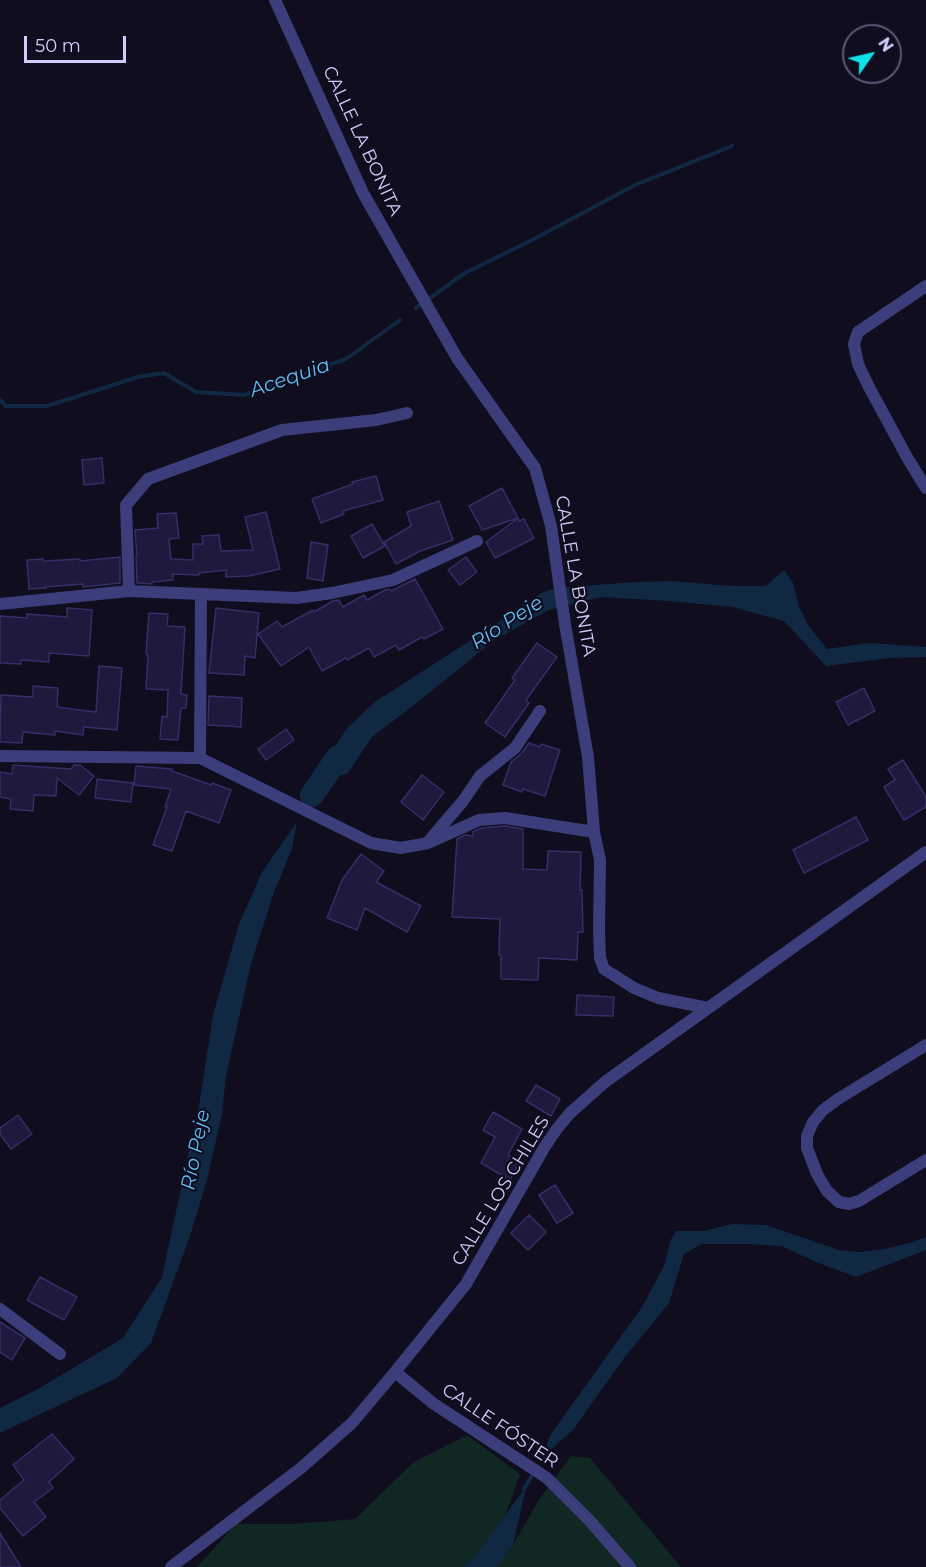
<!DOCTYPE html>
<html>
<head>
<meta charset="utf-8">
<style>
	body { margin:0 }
	#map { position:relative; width:926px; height:1567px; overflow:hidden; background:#0f0d1e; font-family:Montserrat,sans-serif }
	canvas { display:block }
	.north { position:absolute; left:842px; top:24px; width:60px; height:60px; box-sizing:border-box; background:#0f0d1e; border:2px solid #5b5a77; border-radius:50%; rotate:56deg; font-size:16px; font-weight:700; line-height:24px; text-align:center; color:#cecdfc }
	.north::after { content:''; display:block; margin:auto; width:21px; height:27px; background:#0ee2e7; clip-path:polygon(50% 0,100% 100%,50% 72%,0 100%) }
	.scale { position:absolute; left:24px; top:36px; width:102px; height:27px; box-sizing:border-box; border:3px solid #cecdfc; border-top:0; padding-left:8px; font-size:18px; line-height:21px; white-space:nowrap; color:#cecdfc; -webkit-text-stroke:4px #0f0d1e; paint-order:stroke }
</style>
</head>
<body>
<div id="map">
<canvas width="926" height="1567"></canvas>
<div class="north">N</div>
<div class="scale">50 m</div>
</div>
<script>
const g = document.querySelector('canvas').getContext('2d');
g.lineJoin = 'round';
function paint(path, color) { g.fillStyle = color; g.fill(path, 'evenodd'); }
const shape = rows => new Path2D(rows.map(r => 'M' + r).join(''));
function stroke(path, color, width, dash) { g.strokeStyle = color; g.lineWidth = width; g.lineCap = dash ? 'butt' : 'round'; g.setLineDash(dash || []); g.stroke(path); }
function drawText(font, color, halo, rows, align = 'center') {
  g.font = font + ' Montserrat,sans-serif'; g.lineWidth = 4.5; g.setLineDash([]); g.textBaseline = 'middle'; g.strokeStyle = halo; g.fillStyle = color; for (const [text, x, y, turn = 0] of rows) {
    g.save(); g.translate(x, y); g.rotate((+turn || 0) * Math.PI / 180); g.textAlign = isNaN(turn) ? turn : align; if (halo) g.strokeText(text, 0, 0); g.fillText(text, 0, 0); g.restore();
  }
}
const green = shape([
	[467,1435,520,1474,505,1516,475,1556,462,1567,197,1567,236,1524,294,1524,355,1519,414,1462],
	[571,1456,590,1458,681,1567,497,1567,513,1545,538,1501]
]);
const water = shape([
	[784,570,793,583,799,606,808,625,827,649,869,643,926,647,926,657,890,658,826,666,784,621,733,607,669,601,601,597,549,610,493,641,413,706,372,737,348,773,320,783,318,772,347,728,376,701,484,632,541,593,556,588,635,582,673,581,730,586,766,586],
	[297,822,292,849,274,892,251,964,226,1076,222,1114,207,1180,190,1236,151,1343,117,1378,0,1433,0,1408,38,1389,123,1338,162,1277,200,1100,213,1015,239,924,262,872],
	[732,1224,766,1225,839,1250,860,1252,885,1249,913,1242,926,1237,926,1250,856,1277,816,1262,782,1246,748,1244,702,1244,684,1254,669,1303,624,1358,573,1430,547,1453,547,1444,551,1434,642,1307,664,1266,670,1241,676,1231,704,1231],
	[526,1487,513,1545,497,1567,462,1567,475,1556]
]);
const stream = shape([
	[416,308,465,273,534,239,635,185,732,146],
	[0,400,6,406,47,406,138,377,164,373,196,392,244,395,346,359,400,320],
	[543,1460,549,1449],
	[524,1489,531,1477]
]);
const river = shape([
	[312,795,338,757]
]);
const building = shape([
	[102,458,104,483,84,485,82,460,102,458],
	[376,476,383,500,343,511,344,514,321,523,312,499,353,484,352,482,376,476],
	[502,488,518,518,482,530,469,506,502,488],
	[439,501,453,540,420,551,396,564,384,542,411,526,407,512,439,501],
	[266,512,280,569,249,576,226,577,226,570,199,573,199,575,173,574,173,580,152,582,152,584,137,583,136,556,137,556,135,530,158,528,157,514,176,513,179,538,169,539,171,559,193,560,193,544,203,544,202,536,219,535,221,551,253,550,245,517,266,512],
	[518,518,519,521,524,519,534,538,495,558,486,542,518,518],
	[372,524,385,546,363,558,351,536,372,524],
	[311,542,328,545,323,581,307,578,311,542],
	[120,557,120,583,83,587,83,584,45,587,46,588,29,589,27,560,43,559,44,561,80,559,80,561,120,557],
	[466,557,477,572,460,585,448,570,466,557],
	[415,579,443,629,424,639,422,637,399,650,396,645,374,657,369,648,347,660,346,658,322,671,309,647,281,666,258,634,277,621,282,627,313,610,314,612,333,601,339,600,343,607,364,595,367,600,385,590,390,589,391,591,415,579],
	[67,608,92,610,89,656,49,653,49,662,21,660,21,664,0,663,0,616,27,618,27,614,67,617,67,608],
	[216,608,259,613,255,658,245,656,244,675,209,673,216,608],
	[149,613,168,614,167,626,185,627,181,694,187,695,186,708,181,708,178,740,160,739,162,716,167,717,168,690,146,689,148,655,146,654,149,613],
	[537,643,557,657,526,700,529,703,505,737,485,723,515,680,512,678,537,643],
	[99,666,122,668,117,730,84,727,83,735,55,731,55,735,23,732,22,743,0,742,1,695,33,697,33,686,58,688,57,707,96,712,99,666],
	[864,688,875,711,848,725,836,702,864,688],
	[209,696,242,698,241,727,208,725,209,696],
	[286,729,294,740,266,760,258,749,286,729],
	[529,743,540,747,541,744,560,750,545,796,523,789,522,792,503,785,511,762,522,753,529,743],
	[903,760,926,797,926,807,904,820,884,787,895,780,888,769,903,760],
	[13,765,71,769,74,765,80,765,94,776,79,795,57,778,56,796,34,795,33,811,10,809,11,799,0,797,0,772,12,774,13,765],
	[136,766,172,769,172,771,211,785,212,783,231,790,219,823,186,811,172,851,153,845,167,807,165,807,171,789,134,785,136,766],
	[422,775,444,792,423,820,401,802,422,775],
	[97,779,133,783,131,802,95,798,97,779],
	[856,817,868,840,804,873,793,850,856,817],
	[505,826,523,829,523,869,547,870,548,851,581,852,580,890,582,890,583,932,578,932,577,960,539,958,538,980,501,979,501,955,499,955,500,919,452,917,457,839,465,835,473,836,473,832,481,828,505,826],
	[361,854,384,871,376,882,421,906,407,932,365,908,357,930,327,918,342,880,361,854],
	[577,995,614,997,613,1016,576,1015,577,995],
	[536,1085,560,1099,551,1116,526,1101,536,1085],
	[493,1112,522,1129,508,1155,520,1162,510,1180,481,1163,495,1137,483,1130,493,1112],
	[18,1115,32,1134,11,1149,0,1134,0,1128,18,1115],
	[555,1185,573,1213,557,1223,539,1195,555,1185],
	[529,1215,546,1232,528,1250,511,1233,529,1215],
	[40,1277,77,1297,64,1320,27,1300,40,1277],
	[0,1322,25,1338,12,1360,0,1352,0,1322],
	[52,1434,74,1459,49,1482,53,1488,34,1502,46,1517,23,1536,0,1508,0,1500,24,1480,13,1465,52,1434],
	[0,1533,21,1567,0,1567,0,1533]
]);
const street = shape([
	[275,0,363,193,457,358,535,468,551,526,565,624,588,757,594,832,600,860,599,930,600,958,604,969,634,988,658,998,708,1008],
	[926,286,858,332,854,344,858,364,869,387,908,459,926,488],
	[129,591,126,505,148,479,282,430,376,420,407,413],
	[0,604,129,591,296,598,332,593,393,580,477,541],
	[0,756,200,758,371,843,401,848,428,843,479,820,505,818,594,832],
	[200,758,201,594],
	[428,842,463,801,480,776,515,748,540,711],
	[926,1045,838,1099,823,1110,813,1122,807,1136,807,1148,817,1174,827,1191,839,1202,849,1204,859,1201,926,1160],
	[0,1309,60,1354],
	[395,1372,434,1404,547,1478,590,1521,630,1567],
	[171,1567,301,1468,352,1423,395,1372,466,1284,544,1148,556,1130,570,1113,605,1082,926,852]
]);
const streetNames = [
	["CALLE LA BONITA",362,141,65],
	["CALLE LA BONITA",575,576,80],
	["CALLE LOS CHILES",501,1191,-59],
	["CALLE FÓSTER",500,1426,34]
];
const waterNames = [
	["Acequia",290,378,-19],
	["Río Peje",507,623,-33],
	["Río Peje",196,1150,-79]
];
paint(green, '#112724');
paint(water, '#112843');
stroke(stream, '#112843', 4);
stroke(river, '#112843', 24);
paint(building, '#1f1a3d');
stroke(building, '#352e68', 1.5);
stroke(street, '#3b3e7a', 12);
drawText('18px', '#cecdfc', '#0f0d1e', streetNames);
drawText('italic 20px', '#61bdf5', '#0f0d1e', waterNames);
</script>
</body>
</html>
